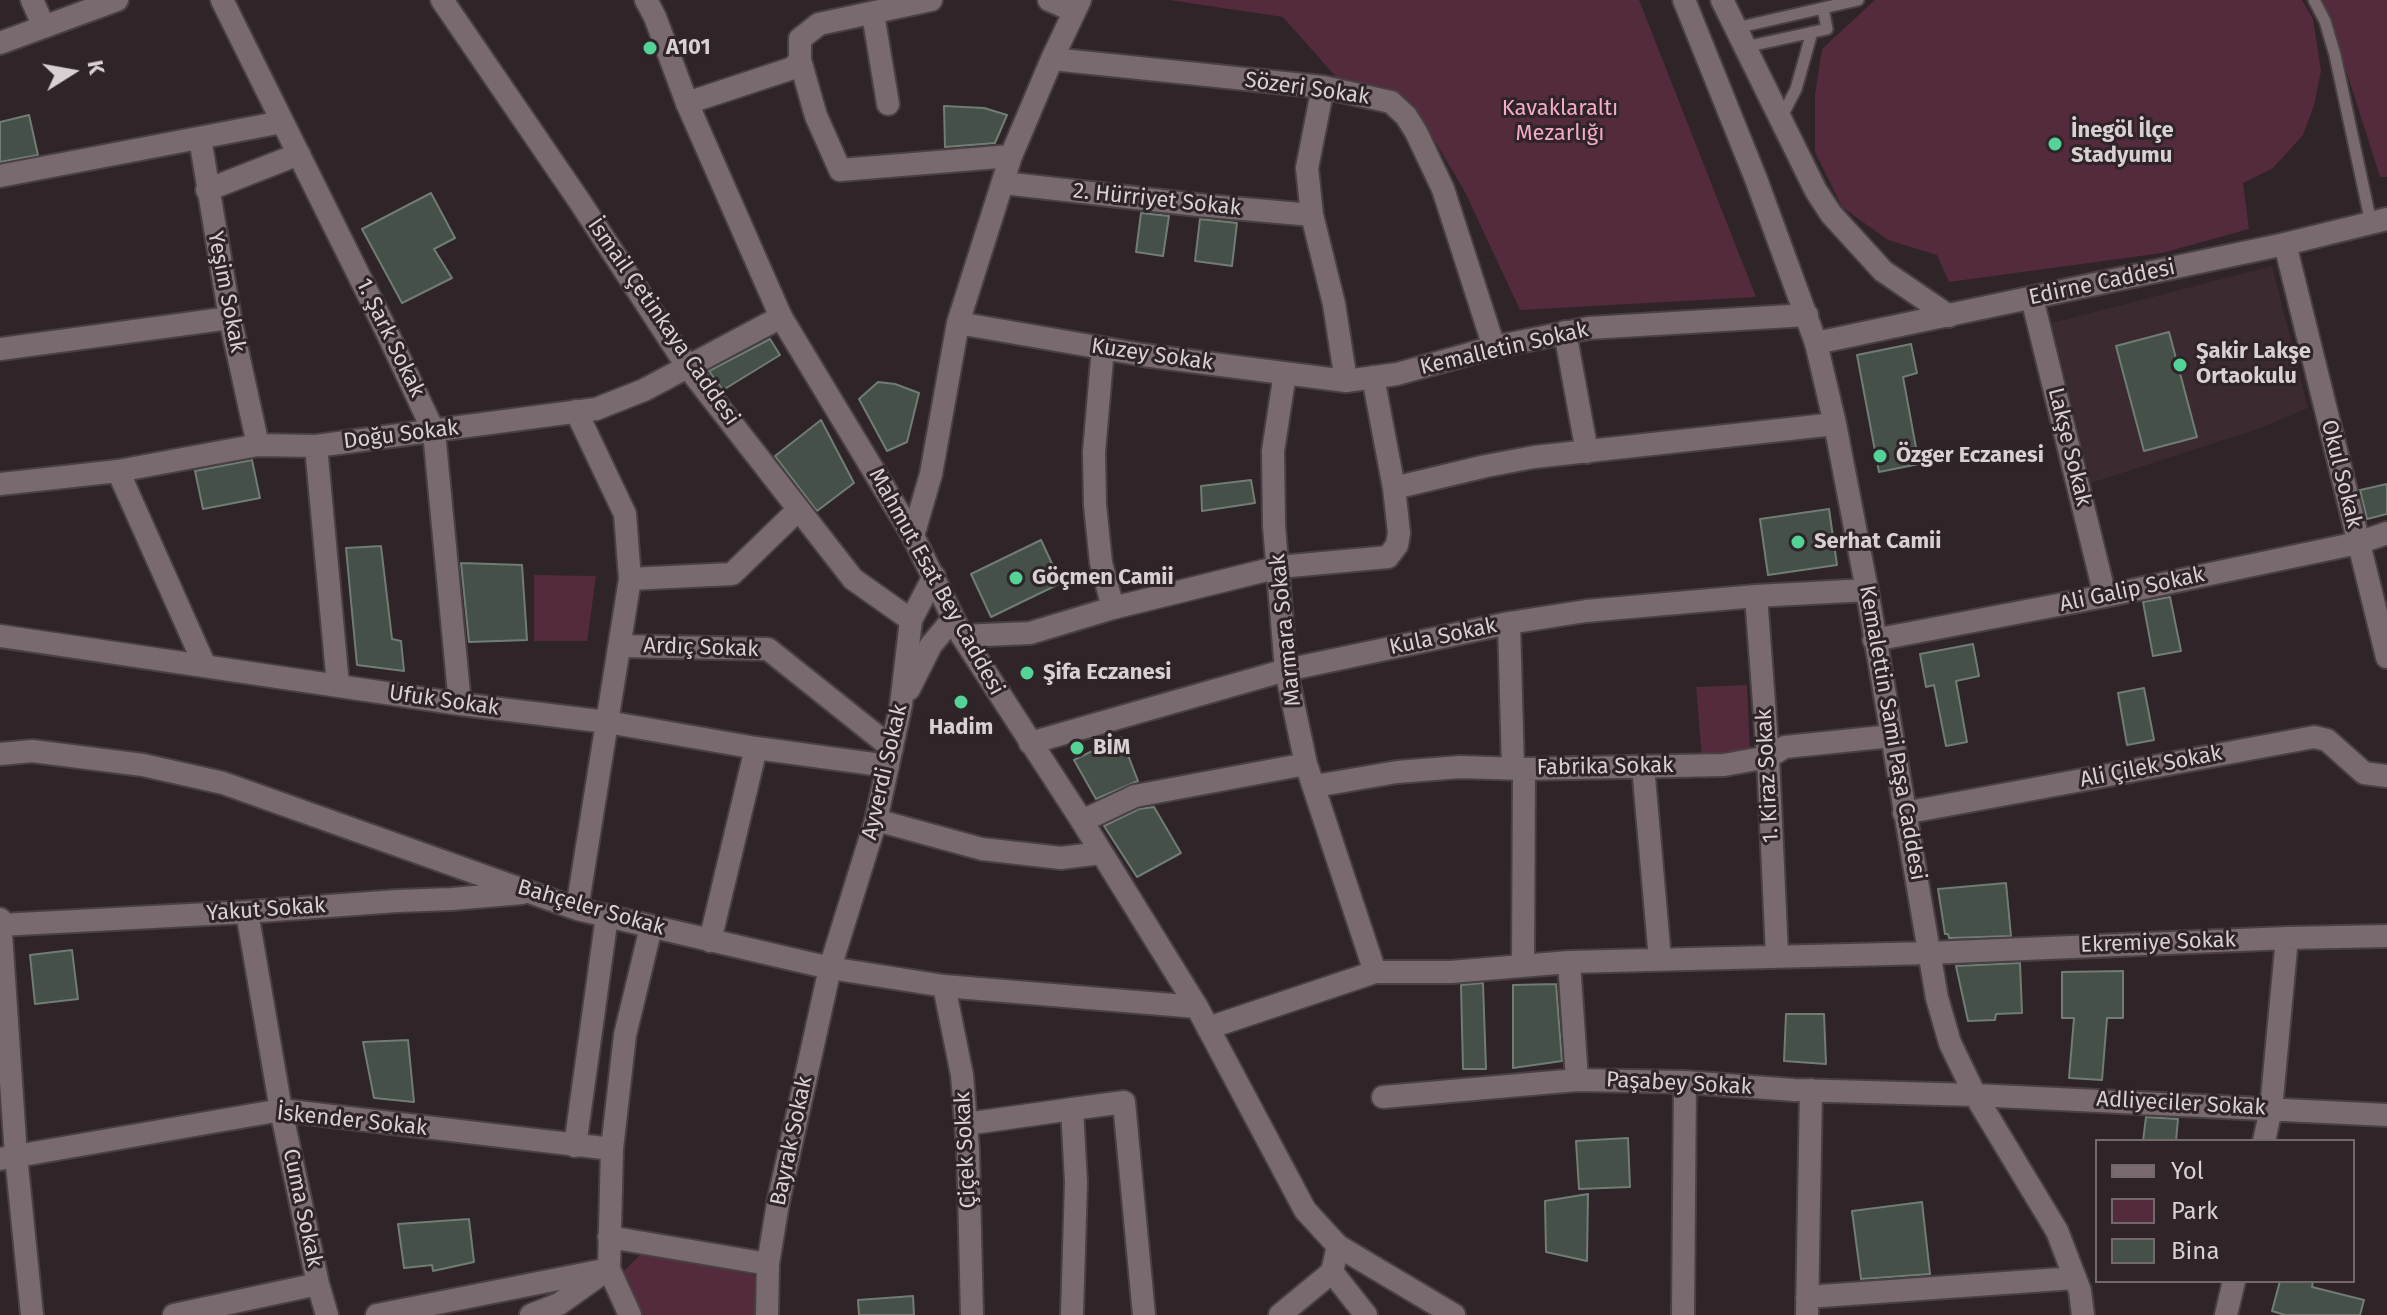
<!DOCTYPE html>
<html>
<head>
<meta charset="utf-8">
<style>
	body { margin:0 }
	#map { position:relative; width:2387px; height:1315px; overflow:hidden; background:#2f2428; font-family:"Fira Sans",sans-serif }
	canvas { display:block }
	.legend { position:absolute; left:2095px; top:1139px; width:260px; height:144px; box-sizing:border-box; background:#2f2428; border:2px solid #73696c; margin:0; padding:10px 14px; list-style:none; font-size:24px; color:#d8d0d3 }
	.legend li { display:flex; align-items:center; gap:16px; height:40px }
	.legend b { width:40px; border:2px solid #73696c }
	.north { position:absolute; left:32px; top:32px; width:80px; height:80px; -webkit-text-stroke:6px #2f2428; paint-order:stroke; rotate:79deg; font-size:22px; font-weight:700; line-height:32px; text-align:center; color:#d8d0d3 }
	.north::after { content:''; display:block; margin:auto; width:28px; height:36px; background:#d8d0d3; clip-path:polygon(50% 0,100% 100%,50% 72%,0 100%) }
</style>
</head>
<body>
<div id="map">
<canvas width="2387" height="1315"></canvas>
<ul class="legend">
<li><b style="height:10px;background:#786a6f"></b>Yol</li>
<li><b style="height:22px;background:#532b3d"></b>Park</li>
<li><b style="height:22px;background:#445048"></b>Bina</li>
</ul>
<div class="north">K</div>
</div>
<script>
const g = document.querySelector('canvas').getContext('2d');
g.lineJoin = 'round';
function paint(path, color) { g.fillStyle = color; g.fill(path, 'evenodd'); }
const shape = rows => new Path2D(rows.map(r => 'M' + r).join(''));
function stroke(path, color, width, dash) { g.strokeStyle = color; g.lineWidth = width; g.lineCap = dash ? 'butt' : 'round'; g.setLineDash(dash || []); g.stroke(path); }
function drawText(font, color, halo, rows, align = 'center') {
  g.font = font + ' "Fira Sans",sans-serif'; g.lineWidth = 6; g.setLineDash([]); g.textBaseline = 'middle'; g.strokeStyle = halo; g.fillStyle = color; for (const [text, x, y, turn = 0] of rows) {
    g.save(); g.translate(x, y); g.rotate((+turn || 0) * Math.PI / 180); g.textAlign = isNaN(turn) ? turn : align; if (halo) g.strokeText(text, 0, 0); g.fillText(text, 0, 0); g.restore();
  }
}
const built = shape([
	[2272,266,2308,408,2261,428,2091,483,2052,323]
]);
const green = shape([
	[1169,0,1639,0,1756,297,1520,310,1465,192,1413,104,1336,77,1283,17],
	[1875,0,2302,0,2313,19,2321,71,2314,105,2303,135,2273,168,2243,183,2249,229,2162,253,1949,282,1937,255,1888,240,1842,207,1815,152,1815,95,1822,49],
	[2321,0,2387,0,2387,177,2380,177,2338,45],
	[534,575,596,576,587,641,534,641],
	[1747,685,1750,753,1702,759,1696,687],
	[643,1252,754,1275,760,1284,758,1315,640,1315,621,1274]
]);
const building = shape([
	[944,106,984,108,1007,115,995,143,945,147,944,106],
	[29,115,38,155,0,162,0,122,29,115],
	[431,193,455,238,434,249,452,278,402,303,362,229,431,193],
	[1141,213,1169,216,1163,256,1136,252,1141,213],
	[1200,219,1237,223,1232,266,1195,261,1200,219],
	[2169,332,2197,437,2144,451,2116,346,2169,332],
	[770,339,780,355,723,390,709,371,770,339],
	[1911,344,1917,373,1903,377,1919,464,1879,472,1857,355,1911,344],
	[878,382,895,384,919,393,907,442,887,451,859,399,878,382],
	[821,420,854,483,817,511,775,456,821,420],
	[252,460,260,498,203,509,195,471,252,460],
	[1251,480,1255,503,1202,511,1201,486,1251,480],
	[2387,484,2387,514,2367,519,2360,490,2387,484],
	[1829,509,1837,565,1768,575,1760,519,1829,509],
	[1041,540,1061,583,991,617,971,574,1041,540],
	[381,546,392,639,401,641,404,671,357,665,346,548,381,546],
	[461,563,522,565,527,640,469,642,461,563],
	[2170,597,2181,651,2153,656,2143,602,2170,597],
	[1973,644,1979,676,1956,681,1967,742,1946,746,1934,685,1926,687,1920,654,1973,644],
	[2144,688,2154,740,2127,745,2118,693,2144,688],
	[1121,737,1138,781,1096,799,1074,760,1121,737],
	[1154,807,1181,853,1137,877,1104,826,1139,809,1154,807],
	[2006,883,2011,936,1949,938,1948,934,1945,934,1938,889,2006,883],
	[72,950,78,999,35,1004,30,955,72,950],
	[2020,963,2022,1013,1996,1014,1995,1020,1968,1021,1956,966,2020,963],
	[2123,971,2123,1018,2107,1018,2102,1080,2069,1078,2074,1018,2062,1018,2062,972,2123,971],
	[1483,983,1486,1069,1463,1069,1461,985,1483,983],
	[1556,984,1562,1061,1513,1068,1513,985,1556,984],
	[1786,1014,1824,1014,1826,1064,1784,1061,1786,1014],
	[408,1040,414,1102,374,1098,363,1042,408,1040],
	[2146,1117,2178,1119,2176,1141,2143,1141,2146,1117],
	[1628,1138,1630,1187,1579,1189,1576,1141,1628,1138],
	[1588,1194,1587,1261,1546,1252,1545,1201,1588,1194],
	[1922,1202,1930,1274,1861,1279,1852,1211,1922,1202],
	[469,1219,474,1262,433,1271,432,1265,404,1268,398,1224,469,1219],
	[2280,1281,2313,1281,2312,1287,2364,1300,2360,1315,2285,1315,2272,1311,2280,1281],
	[913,1296,914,1315,859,1315,858,1300,913,1296]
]);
const service = shape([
	[2314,0,2325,21,2335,55,2371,223],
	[1736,28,1858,0],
	[1745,47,1827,29,1823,8],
	[1781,118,1796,89,1812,32]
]);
const minor = shape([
	[32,0,44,27],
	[222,0,386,330,434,432,460,704],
	[442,0,580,202,687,366,853,579,911,620],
	[1049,0,1074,11],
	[1684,0,1756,179,1816,343,1835,424,1867,590,1937,998,1950,1043,1975,1095,2057,1231,2080,1291,2083,1315],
	[1722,0,1816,191,1831,214,1883,271,1949,316],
	[873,14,888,104],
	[0,43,117,0],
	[1052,59,1323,87,1391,102,1406,116,1416,132,1443,189,1494,347],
	[800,60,816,116,840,170,1011,156],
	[1323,87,1307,168,1312,215,1334,304,1346,381],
	[687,103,793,68,800,60,800,39,819,24,931,0],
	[200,138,230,318,258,445],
	[0,176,282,122],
	[1003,183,1198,205,1312,215],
	[207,190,299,154],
	[2285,244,2387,657],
	[2032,298,2105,596],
	[958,323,1143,355,1346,381,1397,374,1494,347,1589,328,1807,315],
	[1565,332,1587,452],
	[1103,348,1094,452,1095,505,1101,563,1113,608],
	[0,349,230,318],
	[1285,373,1273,451,1274,526,1286,670,1306,764,1375,972],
	[1373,377,1394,488],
	[576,411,625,514,630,579,577,909],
	[316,446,338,685],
	[118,471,205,666],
	[0,484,118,471,258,445,316,446,596,409,644,390,781,317],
	[913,536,931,474,958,323,1011,156,1052,59,1080,0],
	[630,579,732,574,798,510],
	[1756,596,1768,757,1777,956],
	[1509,623,1513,768],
	[0,636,460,704,607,722,756,748,888,766],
	[962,636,1030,633,1113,608,1279,567,1388,557,1397,545,1399,533,1394,488,1486,466,1534,457,1835,424],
	[1874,640,2105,596,2358,543,2387,533],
	[620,646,768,649,892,748],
	[909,689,931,645,953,619],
	[1030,743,1286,670,1509,623,1586,611,1756,596,1867,590],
	[0,754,32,751,143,765,223,783,577,909,830,968,944,986,1197,1007],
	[1643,766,1660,959],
	[1315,786,1397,772,1460,767,1524,769,1724,765,1768,757,1785,747,1892,736],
	[1904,813,2314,737,2327,740,2364,773,2387,776],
	[876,820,982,849,1061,858,1101,853],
	[1082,821,1135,796,1306,764],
	[247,912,281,1110,318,1284,327,1315],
	[0,919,16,1156,32,1315],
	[0,925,247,912,397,901,452,899,522,893],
	[710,941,756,748],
	[1569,962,1577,1080],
	[1523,965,1524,769],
	[944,986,962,1075,968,1149,972,1315],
	[1208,1028,1375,972,1451,972,1569,962,1929,953,2287,938,2387,936],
	[1383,1097,1577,1080,1685,1082,1794,1090,1975,1095,2387,1115],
	[1072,1109,1124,1102,1144,1315],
	[966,1124,1072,1109,1076,1182,1072,1315],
	[2264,1141,2271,1109,2287,938],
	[575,1146,607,916],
	[0,1159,281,1110,612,1149],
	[609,1237,768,1264],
	[1332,1272,1366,1315],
	[1807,1297,2075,1278],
	[174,1315,318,1284],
	[377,1315,609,1269],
	[531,1315,559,1304,601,1274],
	[630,1315,609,1269,612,1149,625,1035,651,927],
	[767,1315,768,1264,778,1203,830,968,876,820,901,705,911,620,934,576],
	[1280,1315,1332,1272,1338,1246],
	[1683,1315,1685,1082],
	[1807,1315,1811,1090],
	[2226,1315,2234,1281]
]);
const tertiary = shape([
	[646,0,655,17,687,103,781,317,913,536,962,636,1082,821,1197,1007,1305,1210,1338,1246,1454,1315],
	[1816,343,2285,244,2387,219]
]);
const markers = [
	[650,48,8,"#54d396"],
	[2055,144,8,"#54d396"],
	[2180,365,8,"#54d396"],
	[1880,456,8,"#54d396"],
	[1798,542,8,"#54d396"],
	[1016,578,8,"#54d396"],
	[1027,673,8,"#54d396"],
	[961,702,8,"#54d396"],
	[1077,748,8,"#54d396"]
];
const poiNames = [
	["A101",666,48],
	["İnegöl İlçe",2071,131],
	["Stadyumu",2071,156],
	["Şakir Lakşe",2196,352],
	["Ortaokulu",2196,377],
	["Özger Eczanesi",1896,456],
	["Serhat Camii",1814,542],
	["Göçmen Camii",1032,578],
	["Şifa Eczanesi",1043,673],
	["Hadim",961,728,"center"],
	["BİM",1093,748]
];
const streetNames = [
	["Sözeri Sokak",1307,89,8],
	["2. Hürriyet Sokak",1157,200,6],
	["Edirne Caddesi",2102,283,-12],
	["Yeşim Sokak",226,292,79],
	["İsmail Çetinkaya Caddesi",663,322,55],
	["1. Şark Sokak",390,338,64],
	["Kemalletin Sokak",1504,349,-13],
	["Kuzey Sokak",1152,355,8],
	["Doğu Sokak",401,435,-7],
	["Lakşe Sokak",2069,447,76],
	["Okul Sokak",2341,474,76],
	["Mahmut Esat Bey Caddesi",936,582,61],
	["Ali Galip Sokak",2132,590,-12],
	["Marmara Sokak",1286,630,-96],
	["Kula Sokak",1443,637,-12],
	["Ardıç Sokak",701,648,2],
	["Ufuk Sokak",444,701,8],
	["Kemalettin Sami Paşa Caddesi",1892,733,80],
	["Fabrika Sokak",1605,767,-1],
	["Ali Çilek Sokak",2151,767,-11],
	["Ayverdi Sokak",885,772,-77],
	["1. Kiraz Sokak",1768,776,-93],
	["Bahçeler Sokak",591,908,16],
	["Yakut Sokak",266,910,-4],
	["Ekremiye Sokak",2158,943,-2],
	["Paşabey Sokak",1679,1084,3],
	["Adliyeciler Sokak",2181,1104,3],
	["İskender Sokak",352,1121,6],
	["Bayrak Sokak",792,1141,-78],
	["Çiçek Sokak",966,1150,-93],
	["Cuma Sokak",302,1208,78]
];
const parkNames = [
	["Kavaklaraltı",1560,109],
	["Mezarlığı",1560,134]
];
paint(built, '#3c2a31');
paint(green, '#532b3d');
paint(building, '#445048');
stroke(building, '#707d75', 2);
stroke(service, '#494043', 15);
stroke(minor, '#494043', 26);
stroke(tertiary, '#494043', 26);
stroke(service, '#786a6f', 11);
stroke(minor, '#786a6f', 22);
stroke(tertiary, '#786a6f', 22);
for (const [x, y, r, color] of markers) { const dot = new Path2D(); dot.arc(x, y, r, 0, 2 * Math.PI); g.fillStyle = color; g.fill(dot); stroke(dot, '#2f2428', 3); }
drawText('bold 22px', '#d8d0d3', '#2f2428', poiNames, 'left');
drawText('22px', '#d8d0d3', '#2f2428', streetNames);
drawText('22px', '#f5aac8', '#2f2428', parkNames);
</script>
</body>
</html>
